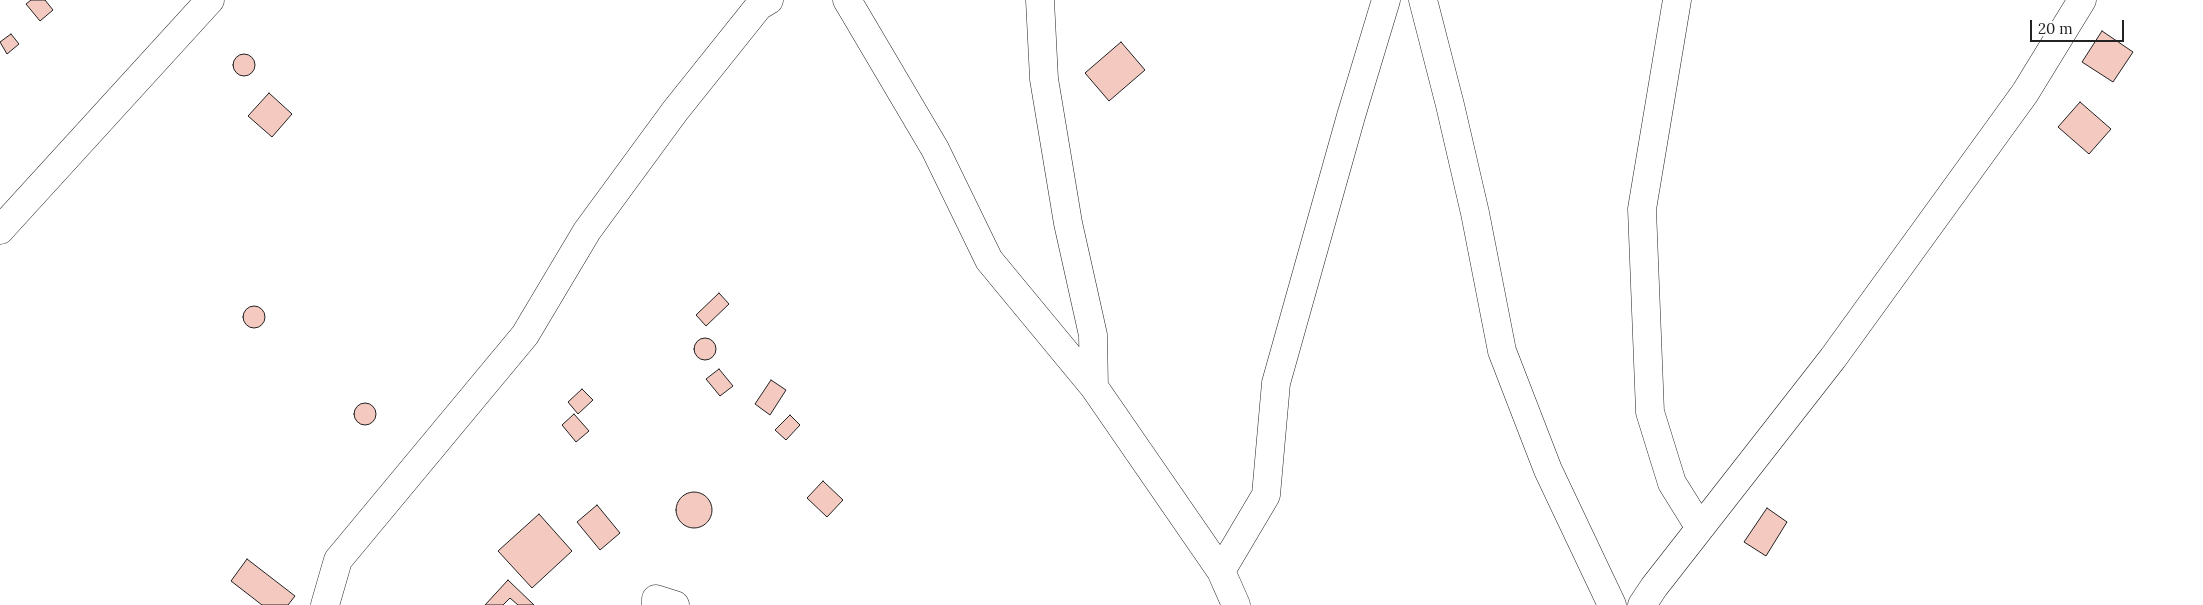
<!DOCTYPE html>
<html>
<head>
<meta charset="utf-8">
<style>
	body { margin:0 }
	#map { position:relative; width:2203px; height:605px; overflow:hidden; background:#fff; font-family:Lora,serif }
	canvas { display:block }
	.scale { position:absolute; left:2030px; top:20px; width:94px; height:22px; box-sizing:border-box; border:2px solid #222; border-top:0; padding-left:6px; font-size:15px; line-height:18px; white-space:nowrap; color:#222; -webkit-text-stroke:4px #fff; paint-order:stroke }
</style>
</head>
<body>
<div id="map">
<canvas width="2203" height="605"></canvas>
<div class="scale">20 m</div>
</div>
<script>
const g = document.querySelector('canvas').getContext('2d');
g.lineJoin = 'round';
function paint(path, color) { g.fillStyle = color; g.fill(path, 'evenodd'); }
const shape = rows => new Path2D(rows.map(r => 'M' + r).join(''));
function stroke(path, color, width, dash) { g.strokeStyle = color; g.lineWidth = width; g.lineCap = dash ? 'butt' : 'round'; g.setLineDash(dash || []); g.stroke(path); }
const building = shape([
	[31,0,45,0,53,10,40,21,26,4,31,0],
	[2102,31,2133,52,2113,82,2082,62,2102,31],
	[11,34,19,44,7,54,0,42,11,34],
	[1121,42,1145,70,1109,101,1085,73,1121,42],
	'233 65a11 11 0 1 1 22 0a11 11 0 1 1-22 0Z',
	[269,93,292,114,272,137,248,116,269,93],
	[2080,102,2111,129,2089,154,2058,127,2080,102],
	[719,293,729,304,706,326,696,315,719,293],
	'243 317a11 11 0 1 1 22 0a11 11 0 1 1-22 0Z',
	'694 349a11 11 0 1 1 22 0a11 11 0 1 1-22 0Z',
	[719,369,733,386,720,396,706,379,719,369],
	[771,380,786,390,770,415,755,404,771,380],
	[582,389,593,400,578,414,568,402,582,389],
	'354 414a11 11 0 1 1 22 0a11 11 0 1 1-22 0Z',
	[574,414,589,431,576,442,562,425,574,414],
	[790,415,800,425,786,440,775,430,790,415],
	[823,481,843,500,827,517,807,498,823,481],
	'676 510a18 18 0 1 1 36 0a18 18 0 1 1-36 0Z',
	[597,505,620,533,600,550,577,522,597,505],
	[1767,508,1787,522,1766,556,1744,542,1767,508],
	[539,514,572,551,532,588,498,551,539,514],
	[247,559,295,596,288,605,262,605,231,581,247,559],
	[508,580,534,605,518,605,510,598,503,605,485,605,508,580]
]);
const minor = shape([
	[847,0,935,149,989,260,1094,387,1221,571,1236,605],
	[1040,0,1044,79,1068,223,1093,335,1094,387],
	[1423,0,1450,105,1475,213,1502,351,1548,470,1612,605],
	[1677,0,1642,209,1650,412,1672,483,1700,528],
	[0,230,210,0],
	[1221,571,1266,495,1276,383,1351,116,1386,0],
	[325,605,338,560,525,335,587,231,675,111,759,6,769,0],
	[656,605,656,599,675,605],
	[1642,605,1654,587,1833,358,2025,93,2082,0]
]);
paint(building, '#f3c9c0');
stroke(building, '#222', 1);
stroke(minor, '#222', 29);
stroke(minor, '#fff', 28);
</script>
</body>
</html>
